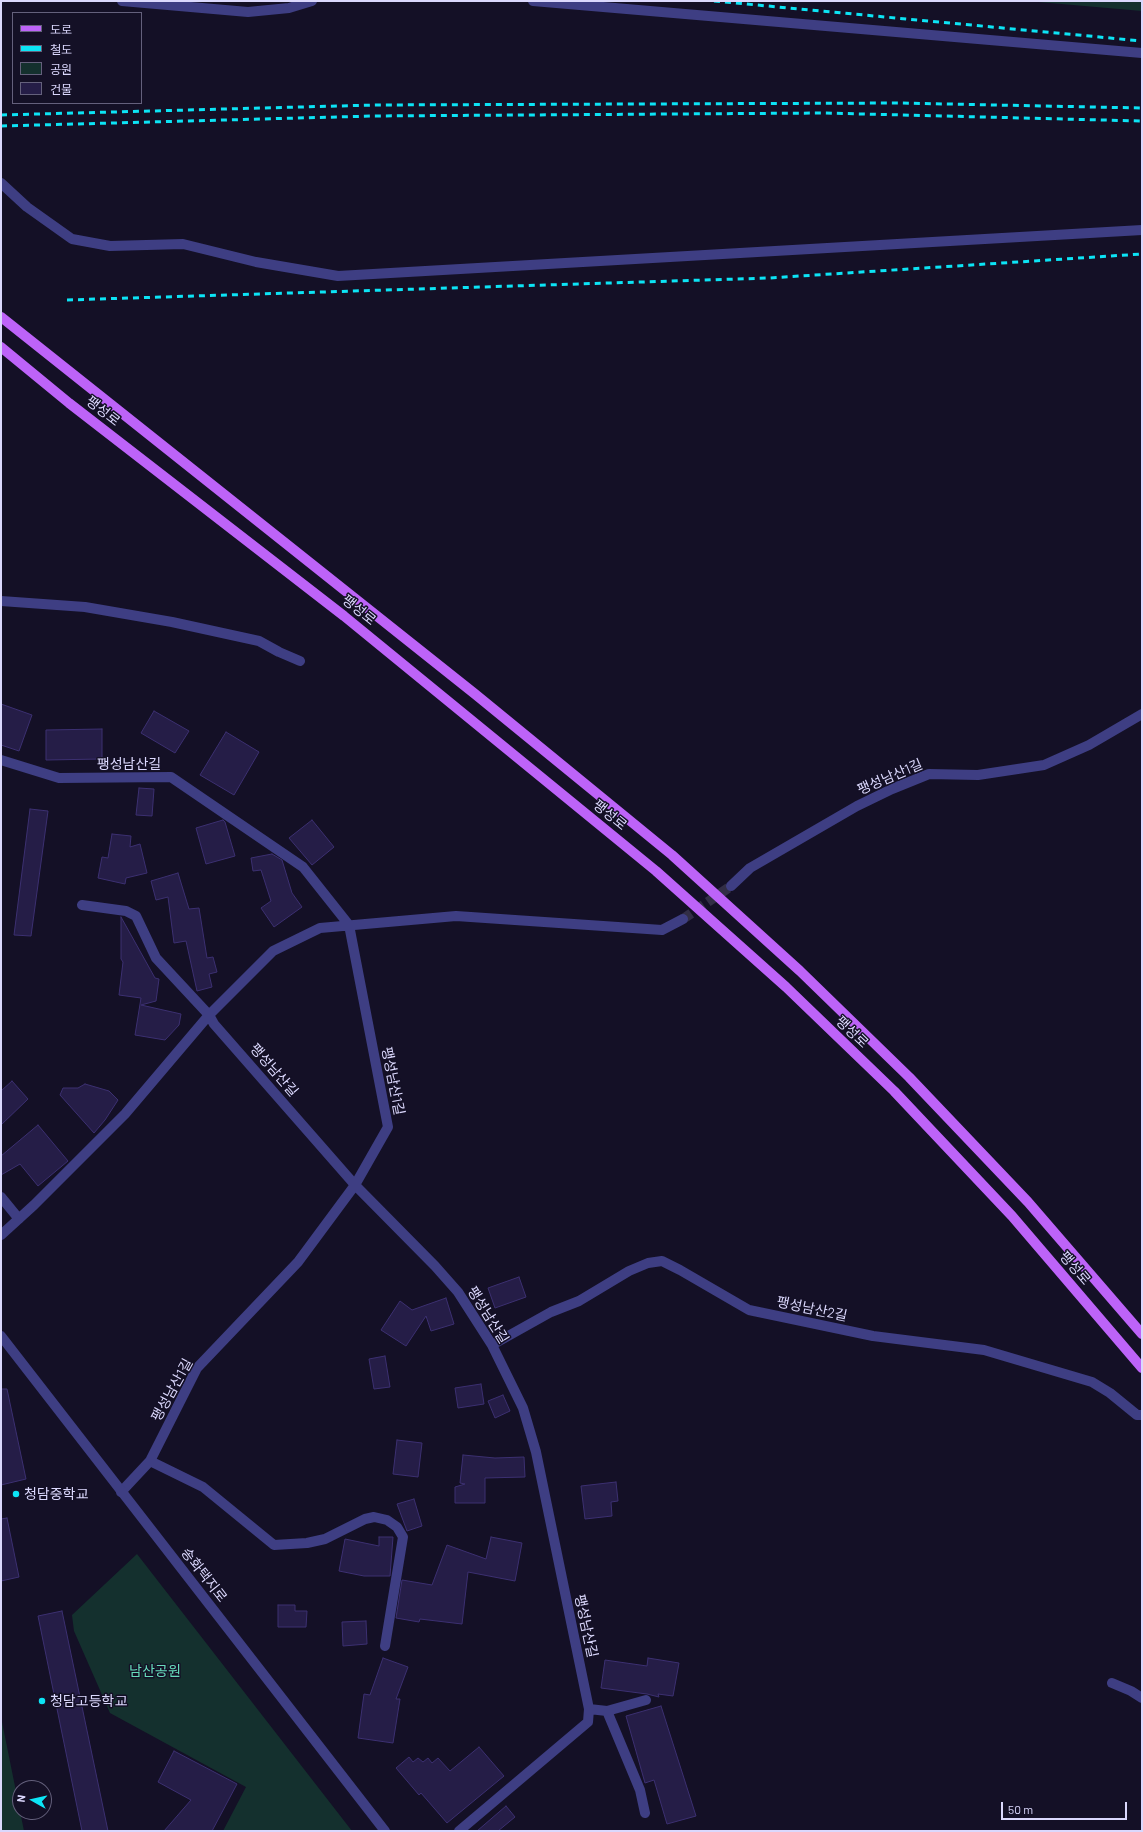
<!DOCTYPE html>
<html>
<head>
<meta charset="utf-8">
<style>
	body { margin:0 }
	#map { position:relative; width:1143px; height:1832px; overflow:hidden; background:#141026; font-family:Barlow,"Noto Sans KR",sans-serif }
	canvas { display:block }
	.frame { position:absolute; inset:0; border:2px solid #dbd8fd; pointer-events:none }
	.legend { position:absolute; left:12px; top:12px; width:130px; height:92px; box-sizing:border-box; background:#141026; border:1px solid #64607c; margin:0; padding:5px 7px; list-style:none; font-size:12px; color:#dbd8fd }
	.legend li { display:flex; align-items:center; gap:8px; height:20px }
	.legend b { width:20px; border:1px solid #64607c }
	.north { position:absolute; left:12px; top:1780px; width:40px; height:40px; box-sizing:border-box; background:#141026; border:1px solid #64607c; border-radius:50%; rotate:278deg; font-size:11px; font-weight:700; line-height:16px; text-align:center; color:#dbd8fd }
	.north::after { content:''; display:block; margin:auto; width:14px; height:18px; background:#0ce4f5; clip-path:polygon(50% 0,100% 100%,50% 72%,0 100%) }
	.scale { position:absolute; left:1001px; top:1802px; width:126px; height:18px; box-sizing:border-box; border:2px solid #dbd8fd; border-top:0; padding-left:5px; font-size:12px; line-height:14px; white-space:nowrap; color:#dbd8fd; -webkit-text-stroke:3px #141026; paint-order:stroke }
</style>
</head>
<body>
<div id="map">
<canvas width="1143" height="1832"></canvas>
<div class="frame"></div>
<ul class="legend">
<li><b style="height:5px;background:#bd63f8"></b>도로</li>
<li><b style="height:5px;background:#0ce4f5"></b>철도</li>
<li><b style="height:11px;background:#14302e"></b>공원</li>
<li><b style="height:11px;background:#251d47"></b>건물</li>
</ul>
<div class="north">N</div>
<div class="scale">50 m</div>
</div>
<script>
const g = document.querySelector('canvas').getContext('2d');
g.lineJoin = 'round';
function paint(path, color) { g.fillStyle = color; g.fill(path, 'evenodd'); }
const shape = rows => new Path2D(rows.map(r => 'M' + r).join(''));
function stroke(path, color, width, dash) { g.strokeStyle = color; g.lineWidth = width; g.lineCap = dash ? 'butt' : 'round'; g.setLineDash(dash || []); g.stroke(path); }
function drawText(font, color, halo, rows, align = 'center') {
  g.font = font + ' Barlow,"Noto Sans KR",sans-serif'; g.lineWidth = 3; g.setLineDash([]); g.textBaseline = 'middle'; g.strokeStyle = halo; g.fillStyle = color; for (const [text, x, y, turn = 0] of rows) {
    g.save(); g.translate(x, y); g.rotate((+turn || 0) * Math.PI / 180); g.textAlign = isNaN(turn) ? turn : align; if (halo) g.strokeText(text, 0, 0); g.fillText(text, 0, 0); g.restore();
  }
}
const green = shape([
	[1027,1,1142,1,1142,11],
	[137,1554,352,1831,223,1831,246,1787,110,1713,74,1631,72,1615],
	[1,1717,24,1831,1,1831]
]);
const building = shape([
	[1,704,32,715,19,751,1,745,1,704],
	[154,711,189,731,175,753,141,733,154,711],
	[102,729,102,759,46,760,46,730,102,729],
	[226,732,259,752,234,795,200,775,226,732],
	[139,788,154,789,152,816,136,815,139,788],
	[30,809,48,811,31,936,14,935,30,809],
	[223,820,225,822,235,856,206,864,196,828,223,820],
	[312,820,334,847,312,865,289,838,312,820],
	[112,834,131,836,130,847,140,844,147,873,126,878,125,884,98,878,102,857,108,858,112,834],
	[272,854,282,860,292,893,302,907,274,927,261,908,271,901,261,870,253,871,251,858,272,854],
	[178,873,189,909,199,908,207,958,213,957,217,972,209,974,212,987,197,991,186,941,174,943,168,897,156,900,151,881,178,873],
	[121,917,155,978,159,979,156,1001,141,1005,181,1014,179,1025,165,1040,135,1035,141,998,119,995,123,962,121,959,121,917],
	[12,1081,28,1099,1,1125,1,1091,12,1081],
	[85,1084,109,1091,118,1100,105,1120,94,1133,60,1095,63,1088,78,1088,85,1084],
	[38,1125,68,1161,38,1186,20,1164,1,1175,1,1156,38,1125],
	[519,1277,526,1297,495,1308,488,1288,519,1277],
	[446,1298,454,1324,431,1331,426,1316,406,1346,381,1330,400,1301,412,1310,446,1298],
	[385,1356,390,1387,374,1389,369,1359,385,1356],
	[481,1384,484,1404,458,1408,455,1388,481,1384],
	[1,1389,7,1389,26,1479,1,1485,1,1389],
	[503,1395,510,1411,495,1418,488,1401,503,1395],
	[397,1440,422,1443,418,1477,393,1474,397,1440],
	[463,1455,495,1458,524,1457,525,1477,485,1478,485,1503,455,1503,455,1487,465,1484,460,1483,463,1455],
	[616,1482,618,1501,611,1502,612,1516,585,1519,581,1486,616,1482],
	[414,1499,422,1526,407,1531,397,1504,414,1499],
	[7,1518,19,1577,1,1581,1,1519,7,1518],
	[379,1537,393,1537,390,1576,364,1576,339,1571,345,1539,379,1546,379,1537],
	[491,1537,522,1543,515,1581,468,1572,462,1624,420,1619,419,1622,396,1618,402,1580,432,1585,447,1545,486,1559,491,1537],
	[278,1605,295,1605,295,1611,307,1611,306,1627,278,1627,278,1605],
	[62,1611,108,1831,82,1831,38,1616,62,1611],
	[366,1621,367,1644,343,1646,342,1622,366,1621],
	[383,1658,408,1667,396,1699,400,1699,393,1743,358,1738,364,1694,370,1695,383,1658],
	[648,1658,679,1663,673,1696,658,1694,659,1697,647,1694,601,1688,605,1660,647,1666,648,1658],
	[661,1706,696,1816,667,1824,654,1780,645,1783,626,1716,661,1706],
	[479,1747,504,1776,447,1823,421,1793,419,1795,396,1768,409,1757,413,1762,418,1758,423,1762,428,1758,432,1763,438,1758,450,1771,479,1747],
	[174,1751,237,1784,212,1831,164,1831,191,1800,158,1782,174,1751],
	[506,1806,515,1817,498,1831,477,1831,506,1806]
]);
const minorTunnel = shape([
	[683,919,731,886]
]);
const service = shape([
	[122,1,248,12,289,8,312,1],
	[533,1,1142,53],
	[1,183,27,207,72,239,110,246,183,244,256,262,338,276,1142,230],
	[1112,1683,1131,1691,1142,1698]
]);
const minor = shape([
	[1,601,85,607,172,622,259,641,279,652,300,661],
	[1,760,59,778,171,777,303,867,349,925,388,1127,355,1185,298,1262,197,1368,150,1461,121,1492],
	[731,886,750,868,857,806,892,789,929,774,978,775,1044,765,1089,745,1142,714],
	[82,905,126,911,136,916,156,958,209,1015,214,1024,355,1185,435,1266,458,1292,492,1345,523,1408,536,1452,543,1486,589,1709,588,1722,459,1831],
	[1,1197,19,1219],
	[1,1235,34,1205,125,1114,209,1015,273,951,320,928,456,916,662,930,683,919],
	[492,1345,551,1312,579,1301,629,1271,648,1263,662,1261,680,1270,749,1310,873,1336,984,1350,1092,1382,1110,1393,1137,1415,1142,1415],
	[150,1461,203,1487,274,1545,307,1543,325,1539,365,1519,374,1517,387,1520,397,1527,403,1537,385,1646],
	[589,1709,607,1711,640,1790,645,1813],
	[607,1711,646,1700]
]);
const tertiary = shape([
	[1,1336,385,1831]
]);
const primary = shape([
	[1,317,475,694,672,855,800,971,909,1077,1028,1202,1142,1334],
	[1,347,69,403,344,616,656,871,786,987,894,1091,1012,1216,1142,1368]
]);
const rail = shape([
	[714,1,1142,41],
	[1,115,375,105,898,103,1142,108],
	[1,126,373,116,824,113,1142,121],
	[67,300,769,278,1142,254]
]);
const markers = [
	[16,1494,4,"#0ce4f5"],
	[42,1701,4,"#0ce4f5"]
];
const streetNames = [
	["팽성로",103,411,38],
	["팽성로",359,610,39],
	["팽성남산길",129,764],
	["팽성남산1길",890,777,-23],
	["팽성로",610,815,39],
	["팽성로",852,1032,44],
	["팽성남산길",274,1070,49],
	["팽성남산1길",393,1081,79],
	["팽성로",1075,1268,49],
	["팽성남산2길",812,1309,12],
	["팽성남산길",488,1315,58],
	["팽성남산1길",172,1390,-61],
	["송화택지로",204,1575,52],
	["팽성남산길",586,1626,78]
];
const poiNames = [
	["청담중학교",24,1494],
	["청담고등학교",50,1701]
];
const parkNames = [
	["남산공원",155,1671]
];
paint(green, '#14302e');
paint(building, '#251d47');
stroke(building, '#3c3071', 1);
stroke(minorTunnel, '#322e46', 10, [10, 5]);
stroke(service, '#3e3e83', 10);
stroke(minor, '#3e3e83', 10);
stroke(tertiary, '#3e3e83', 10);
stroke(primary, '#bd63f8', 10);
stroke(rail, '#0ce4f5', 3, [6, 5]);
for (const [x, y, r, color] of markers) { const dot = new Path2D(); dot.arc(x, y, r, 0, 2 * Math.PI); g.fillStyle = color; g.fill(dot); stroke(dot, '#141026', 1.5); }
drawText('14px', '#dbd8fd', '#141026', streetNames);
drawText('14px', '#dbd8fd', '#141026', poiNames, 'left');
drawText('14px', '#66dbbb', '#141026', parkNames);
</script>
</body>
</html>
